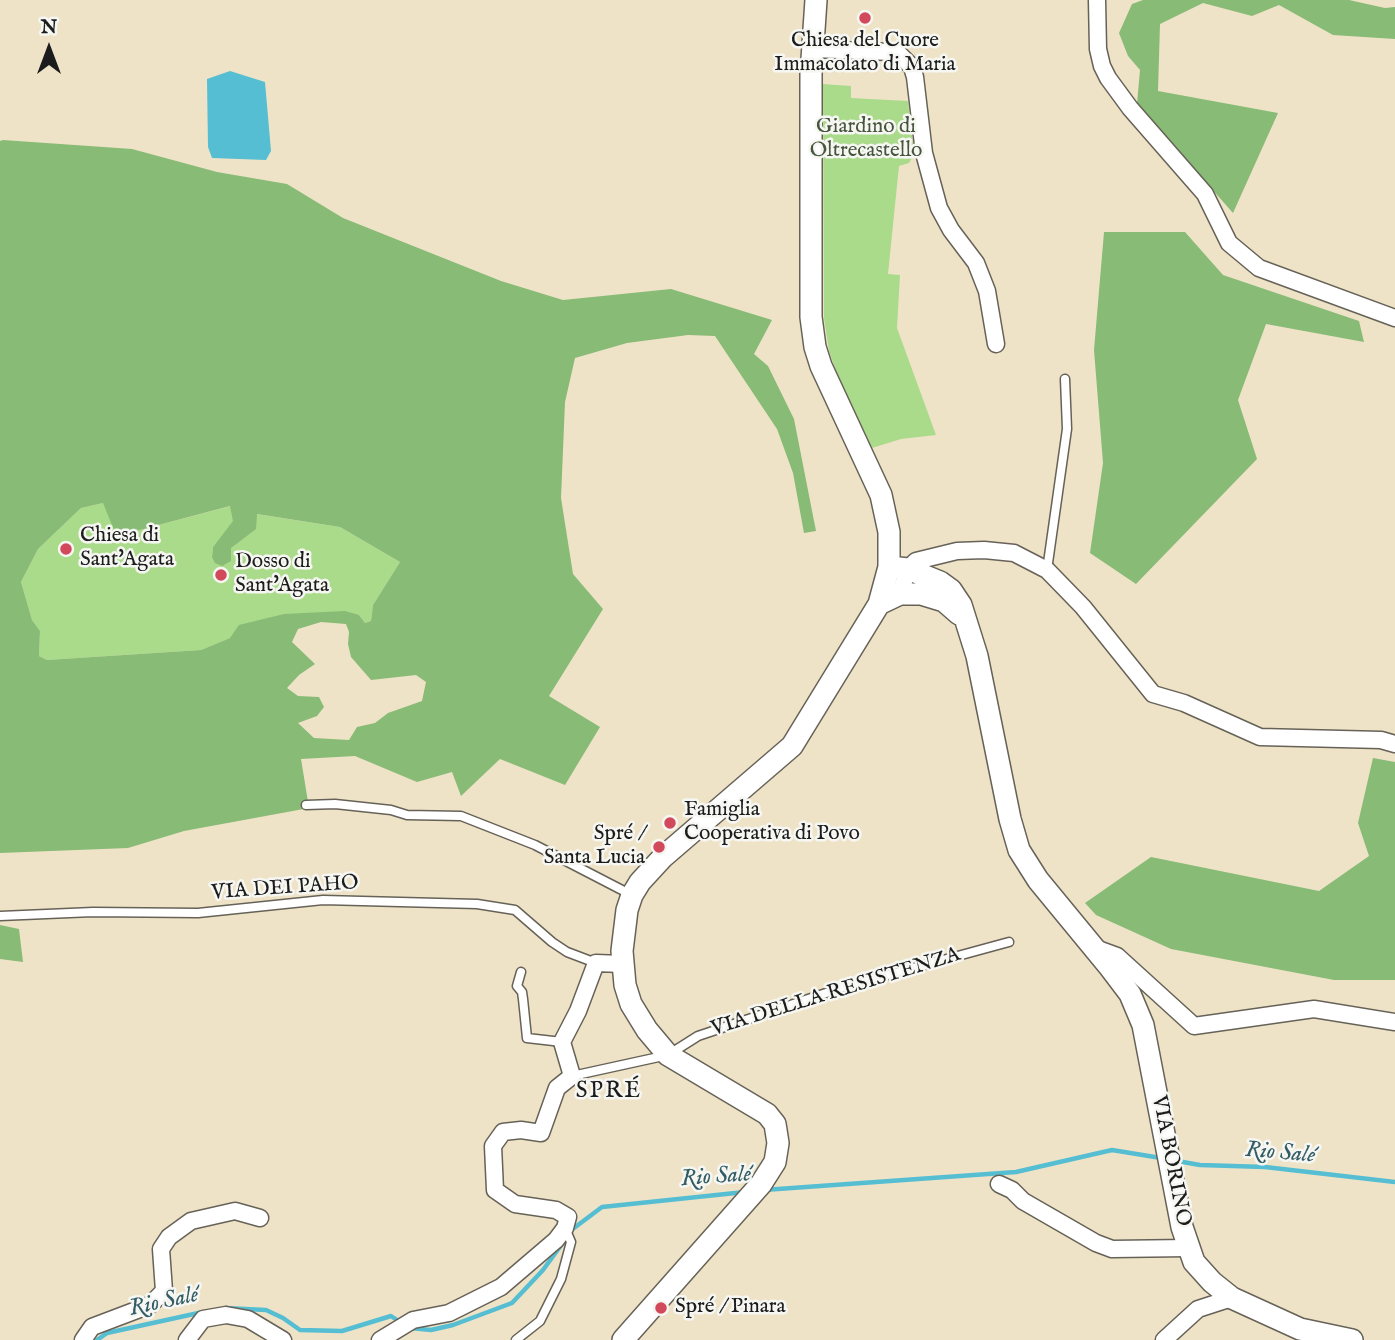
<!DOCTYPE html>
<html>
<head>
<meta charset="utf-8">
<style>
	body { margin:0 }
	#map { position:relative; width:1395px; height:1340px; overflow:hidden; background:#efe3c7; font-family:"IM FELL English",serif }
	canvas { display:block }
	.north { position:absolute; left:14px; top:14px; width:70px; height:70px; -webkit-text-stroke:5px #f6f6f2; paint-order:stroke; rotate:0deg; font-size:19px; font-weight:700; line-height:28px; text-align:center; color:#1c1c1c }
	.north::after { content:''; display:block; margin:auto; width:24px; height:32px; background:#1c1c1c; clip-path:polygon(50% 0,100% 100%,50% 72%,0 100%) }
</style>
</head>
<body>
<div id="map">
<canvas width="1395" height="1340"></canvas>
<div class="north">N</div>
</div>
<script>
const g = document.querySelector('canvas').getContext('2d');
g.lineJoin = 'round';
function paint(path, color) { g.fillStyle = color; g.fill(path, 'evenodd'); }
const shape = rows => new Path2D(rows.map(r => 'M' + r).join(''));
function stroke(path, color, width, dash) { g.strokeStyle = color; g.lineWidth = width; g.lineCap = dash ? 'butt' : 'round'; g.setLineDash(dash || []); g.stroke(path); }
function drawText(font, color, halo, rows, align = 'center') {
  g.font = font + ' "IM FELL English",serif'; g.lineWidth = 5; g.setLineDash([]); g.textBaseline = 'middle'; g.strokeStyle = halo; g.fillStyle = color; for (const [text, x, y, turn = 0] of rows) {
    g.save(); g.translate(x, y); g.rotate((+turn || 0) * Math.PI / 180); g.textAlign = isNaN(turn) ? turn : align; if (halo) g.strokeText(text, 0, 0); g.fillText(text, 0, 0); g.restore();
  }
}
const green = shape([
	[823,84,851,86,851,98,908,101,914,154,909,163,899,166,888,274,900,275,897,328,936,435,901,439,872,448,837,374,829,351,824,318],
	[103,503,136,531,231,506,234,521,213,547,212,557,231,548,241,539,256,514,340,527,400,562,373,605,371,621,365,623,359,615,230,638,201,650,47,660,39,656,40,631,32,620,21,582,38,549,81,508]
]);
const forest = shape([
	[1143,0,1349,0,1385,8,1395,7,1395,39,1333,35,1279,5,1252,16,1203,3,1160,24,1158,91,1278,113,1233,213,1137,104,1140,70,1128,56,1119,33,1132,4],
	[3,140,132,149,217,172,287,184,343,218,501,281,563,300,671,289,772,320,754,354,768,366,794,419,816,531,804,533,793,473,777,429,715,336,688,335,627,343,575,358,565,402,561,498,573,574,603,609,549,696,600,727,565,785,500,759,461,796,452,772,417,782,355,756,301,759,309,808,184,831,128,848,0,853,0,141],
	[103,503,114,530,136,531,230,506,233,521,213,547,212,557,215,563,222,566,231,561,231,548,256,529,257,514,340,527,400,562,373,605,371,621,365,623,359,615,345,611,284,614,239,625,230,638,201,650,47,660,39,656,40,631,32,620,21,582,38,549,81,508],
	[321,622,346,624,349,632,348,644,351,657,371,680,416,675,426,682,422,701,388,713,375,723,357,727,349,740,314,738,298,723,317,716,324,707,319,697,298,696,287,688,299,675,315,664,292,642,298,629],
	[1104,232,1185,232,1223,275,1359,321,1364,342,1266,324,1238,400,1257,459,1136,584,1090,553,1103,463,1094,350],
	[1373,758,1395,762,1395,980,1334,980,1171,949,1096,915,1085,903,1151,857,1319,891,1369,856,1358,823],
	[0,925,19,929,23,962,0,959]
]);
const water = shape([
	[230,71,265,82,271,151,266,160,212,158,208,147,207,79]
]);
const stream = shape([
	[1177,1161,1200,1165,1265,1167,1395,1182],
	[764,1190,1016,1172,1112,1150,1161,1158],
	[570,1231,602,1207,745,1192],
	[225,1308,266,1310,283,1318,300,1330,342,1331,391,1316,400,1322],
	[410,1328,431,1330,453,1325,512,1303,543,1270,562,1244],
	[97,1340,107,1333,203,1312]
]);
const lane = shape([
	[1047,570,1067,429,1065,379],
	[306,805,335,804,391,810,407,815,461,816,535,845,622,890],
	[0,916,93,912,198,913,323,900,477,904,515,910,552,942,567,952,596,963],
	[521,972,517,986,522,992,523,999,527,1038,562,1042],
	[572,1076,668,1055,698,1036,844,987,1009,942],
	[516,1340,540,1321,561,1279,571,1242,565,1228]
]);
const street = shape([
	[1097,0,1098,49,1102,66,1108,78,1130,108,1205,194,1229,243,1259,268,1395,318],
	[813,49,891,52,899,54,912,67,915,77,924,153,939,208,951,230,976,263,987,291,996,344],
	[900,594,908,569,916,561,957,551,984,550,1014,553,1047,570,1083,607,1153,694,1184,703,1260,737,1381,740,1395,744],
	[1095,948,1117,956,1194,1026,1314,1009,1395,1022],
	[999,1184,1012,1190,1023,1201,1096,1243,1112,1249,1188,1248],
	[83,1340,92,1327,150,1305,164,1291,161,1249,169,1237,191,1221,235,1211,260,1218],
	[187,1340,203,1319,226,1315,248,1319,283,1340],
	[380,1340,413,1320,449,1313,501,1287,556,1240,565,1228,568,1217,556,1210,515,1204,495,1190,493,1146,503,1132,521,1130,541,1133,557,1088,572,1076,562,1042,578,1011,596,963,622,964],
	[1164,1340,1198,1309,1232,1298]
]);
const secondary = shape([
	[889,567,908,569,940,582,951,590,961,605,977,656,1010,819,1019,850,1038,880,1108,965,1130,994,1143,1025,1182,1227,1194,1262,1212,1282,1232,1298,1300,1329,1352,1340],
	[879,604,900,594,921,594,944,601,959,614],
	[623,1340,761,1184,775,1162,778,1143,775,1124,767,1114,668,1055,647,1030,631,1004,625,985,622,951,627,910,632,895,640,882,663,857,792,746,879,604,889,567,889,532,881,495,821,366,815,347,811,317,811,74,816,0]
]);
const markers = [
	[865,18,7,"#d1495b"],
	[66,549,7,"#d1495b"],
	[221,575,7,"#d1495b"],
	[670,823,7,"#d1495b"],
	[659,847,7,"#d1495b"],
	[661,1308,7,"#d1495b"]
];
const poiNames = [
	["Chiesa del Cuore",865,42,"center"],
	["Immacolato di Maria",865,66,"center"],
	["Chiesa di",80,537],
	["Sant'Agata",80,561],
	["Dosso di",235,563],
	["Sant'Agata",235,587],
	["Famiglia",684,811],
	["Cooperativa di Povo",684,835],
	["Spré /",645,835,"right"],
	["Santa Lucia",645,859,"right"],
	["Spré / Pinara",675,1308]
];
const parkNames = [
	["Giardino di",866,128],
	["Oltrecastello",866,152]
];
const streetNames = [
	["VIA DEI PAHO",285,889,-4],
	["VIA DELLA RESISTENZA",836,993,-17],
	["VIA BORINO",1170,1161,79]
];
const neighbourhoodNames = [
	["SPRÉ",609,1092]
];
const waterNames = [
	["Rio Salé",1280,1154,5],
	["Rio Salé",716,1178,-4],
	["Rio Salé",164,1303,-12]
];
paint(green, '#aadb8a');
paint(forest, '#87bb76');
paint(water, '#55bed2');
stroke(stream, '#55bed2', 4.5);
stroke(lane, '#666258', 11);
stroke(street, '#666258', 19);
stroke(secondary, '#666258', 24);
stroke(lane, '#fff', 8);
stroke(street, '#fff', 16);
stroke(secondary, '#fff', 21);
for (const [x, y, r, color] of markers) { const dot = new Path2D(); dot.arc(x, y, r, 0, 2 * Math.PI); g.fillStyle = color; g.fill(dot); stroke(dot, '#f6f6f2', 2.5); }
drawText('21px', '#1c1c1c', '#f6f6f2', poiNames, 'left');
drawText('21px', '#47553d', '#f6f6f2', parkNames);
drawText('21px', '#1c1c1c', '#f6f6f2', streetNames);
g.letterSpacing = '2px';
drawText('23px', '#1c1c1c', '#f6f6f2', neighbourhoodNames);
g.letterSpacing = '0px';
drawText('italic 23px', '#335d65', '#f6f6f2', waterNames);
</script>
</body>
</html>
